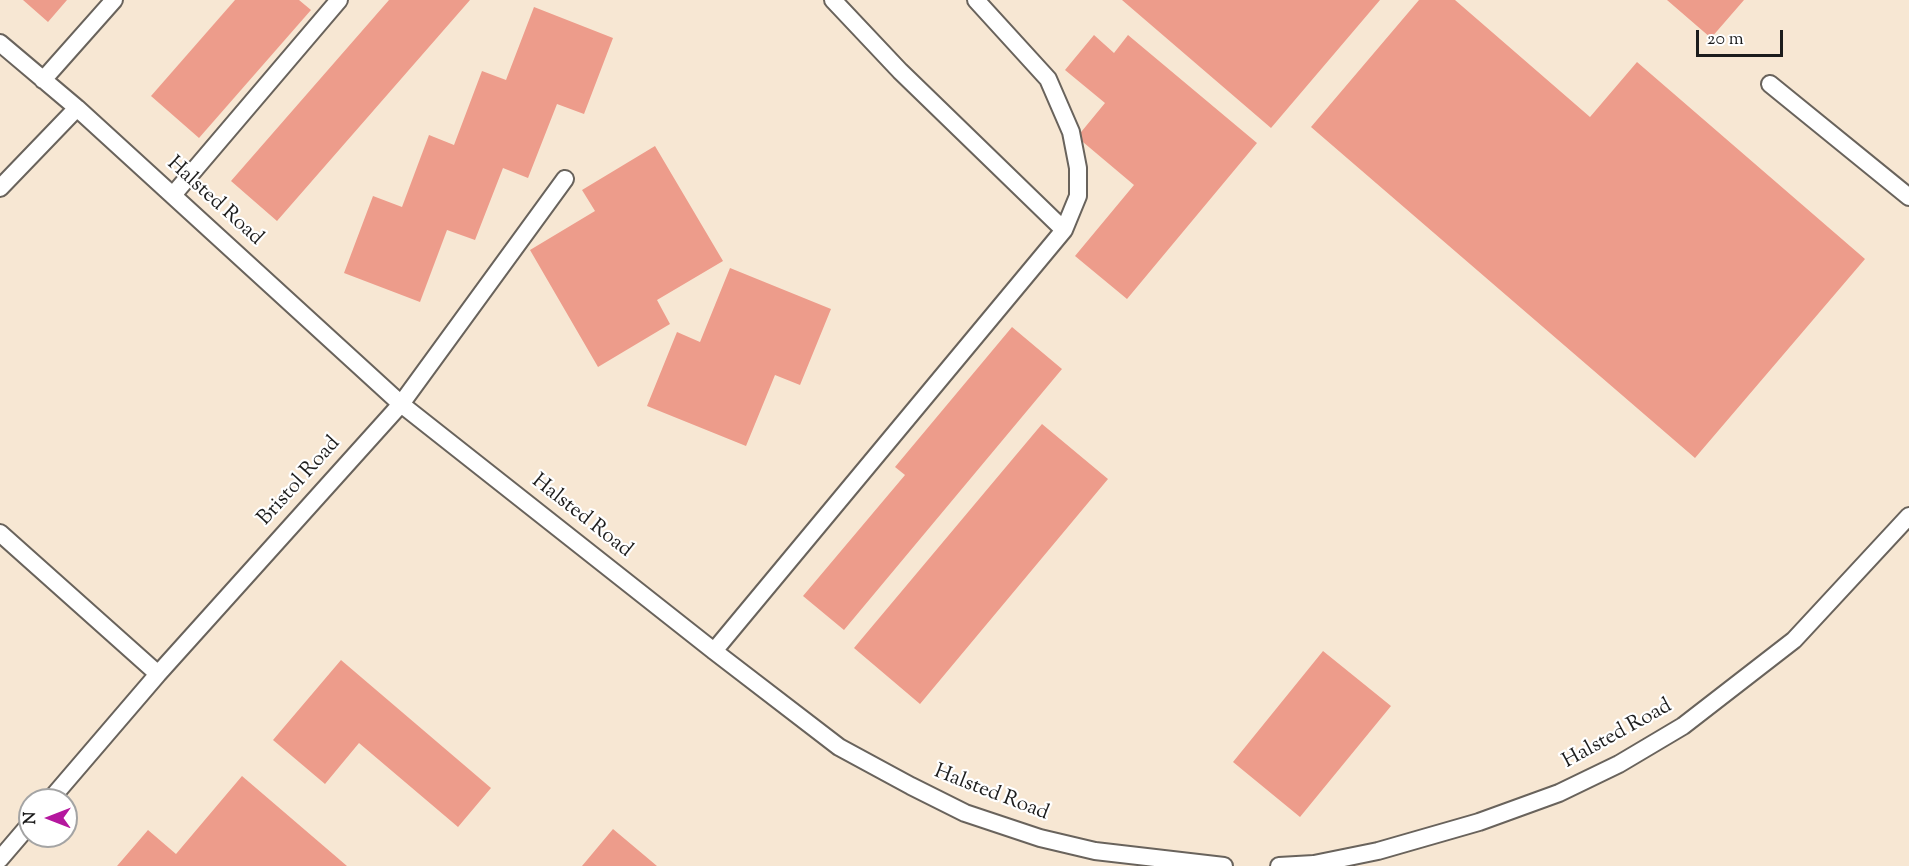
<!DOCTYPE html>
<html>
<head>
<meta charset="utf-8">
<style>
	body { margin:0 }
	#map { position:relative; width:1909px; height:866px; overflow:hidden; background:#f7e7d3; font-family:"Sorts Mill Goudy",serif }
	canvas { display:block }
	.north { position:absolute; left:18px; top:788px; width:60px; height:60px; box-sizing:border-box; background:#fff; border:2px solid #a4a4a4; border-radius:50%; rotate:270deg; font-size:16px; font-weight:700; line-height:24px; text-align:center; color:#1c1c1c }
	.north::after { content:''; display:block; margin:auto; width:21px; height:27px; background:#b5179e; clip-path:polygon(50% 0,100% 100%,50% 72%,0 100%) }
	.scale { position:absolute; left:1696px; top:30px; width:87px; height:27px; box-sizing:border-box; border:3px solid #1c1c1c; border-top:0; padding-left:8px; font-size:18px; line-height:21px; white-space:nowrap; color:#1c1c1c; -webkit-text-stroke:4px #fff; paint-order:stroke }
</style>
</head>
<body>
<div id="map">
<canvas width="1909" height="866"></canvas>
<div class="north">N</div>
<div class="scale">20 m</div>
</div>
<script>
const g = document.querySelector('canvas').getContext('2d');
g.lineJoin = 'round';
function paint(path, color) { g.fillStyle = color; g.fill(path, 'evenodd'); }
const shape = rows => new Path2D(rows.map(r => 'M' + r).join(''));
function stroke(path, color, width, dash) { g.strokeStyle = color; g.lineWidth = width; g.lineCap = dash ? 'butt' : 'round'; g.setLineDash(dash || []); g.stroke(path); }
function drawText(font, color, halo, rows, align = 'center') {
  g.font = font + ' "Sorts Mill Goudy",serif'; g.lineWidth = 4.5; g.setLineDash([]); g.textBaseline = 'middle'; g.strokeStyle = halo; g.fillStyle = color; for (const [text, x, y, turn = 0] of rows) {
    g.save(); g.translate(x, y); g.rotate((+turn || 0) * Math.PI / 180); g.textAlign = isNaN(turn) ? turn : align; if (halo) g.strokeText(text, 0, 0); g.fillText(text, 0, 0); g.restore();
  }
}
const building = shape([
	[23,0,67,0,48,22],
	[235,0,299,0,311,10,199,138,151,96],
	[389,0,470,0,277,221,231,181],
	[1122,0,1380,0,1271,128],
	[1419,0,1455,0,1590,117,1637,62,1865,259,1695,458,1311,127],
	[1667,0,1744,0,1711,38],
	[534,7,613,38,584,114,557,104,528,178,503,168,475,240,447,230,420,302,344,273,373,196,402,207,429,135,454,145,482,71,506,80],
	[1094,35,1114,53,1128,35,1257,143,1127,299,1075,256,1134,185,1077,137,1105,103,1065,70],
	[655,146,723,261,657,300,670,324,598,367,530,250,595,211,582,190],
	[730,268,831,309,800,385,775,375,746,446,647,406,677,332,700,342],
	[1012,327,1062,369,844,630,803,596,905,475,895,467],
	[1042,424,1108,479,920,704,854,648],
	[1323,651,1391,706,1300,817,1233,762],
	[341,660,491,788,458,827,359,743,325,784,273,740],
	[242,776,347,866,117,866,148,830,176,854],
	[613,829,657,866,582,866]
]);
const lane = shape([
	[833,0,900,71,1064,230],
	[0,43,77,108,401,404,714,651,839,747,911,786,965,813,1040,838,1095,851,1224,866],
	[43,80,114,0],
	[1770,84,1909,197],
	[0,188,77,108],
	[173,195,339,0],
	[0,533,158,674],
	[714,651,1064,230,1078,196,1078,168,1071,132,1048,79,976,0],
	[50,800,158,674,401,404,565,179],
	[0,859,30,824],
	[1279,866,1314,864,1378,851,1479,822,1559,793,1619,764,1683,726,1794,640,1909,516]
]);
const streetNames = [
	["Halsted Road",214,202,42],
	["Bristol Road",300,482,-48],
	["Halsted Road",581,517,38],
	["Halsted Road",1618,735,-29],
	["Halsted Road",991,794,21]
];
paint(building, '#ed9c8b');
stroke(lane, '#69635c', 20);
stroke(lane, '#fff', 16);
drawText('21px', '#1c1c1c', '#fff', streetNames);
</script>
</body>
</html>
